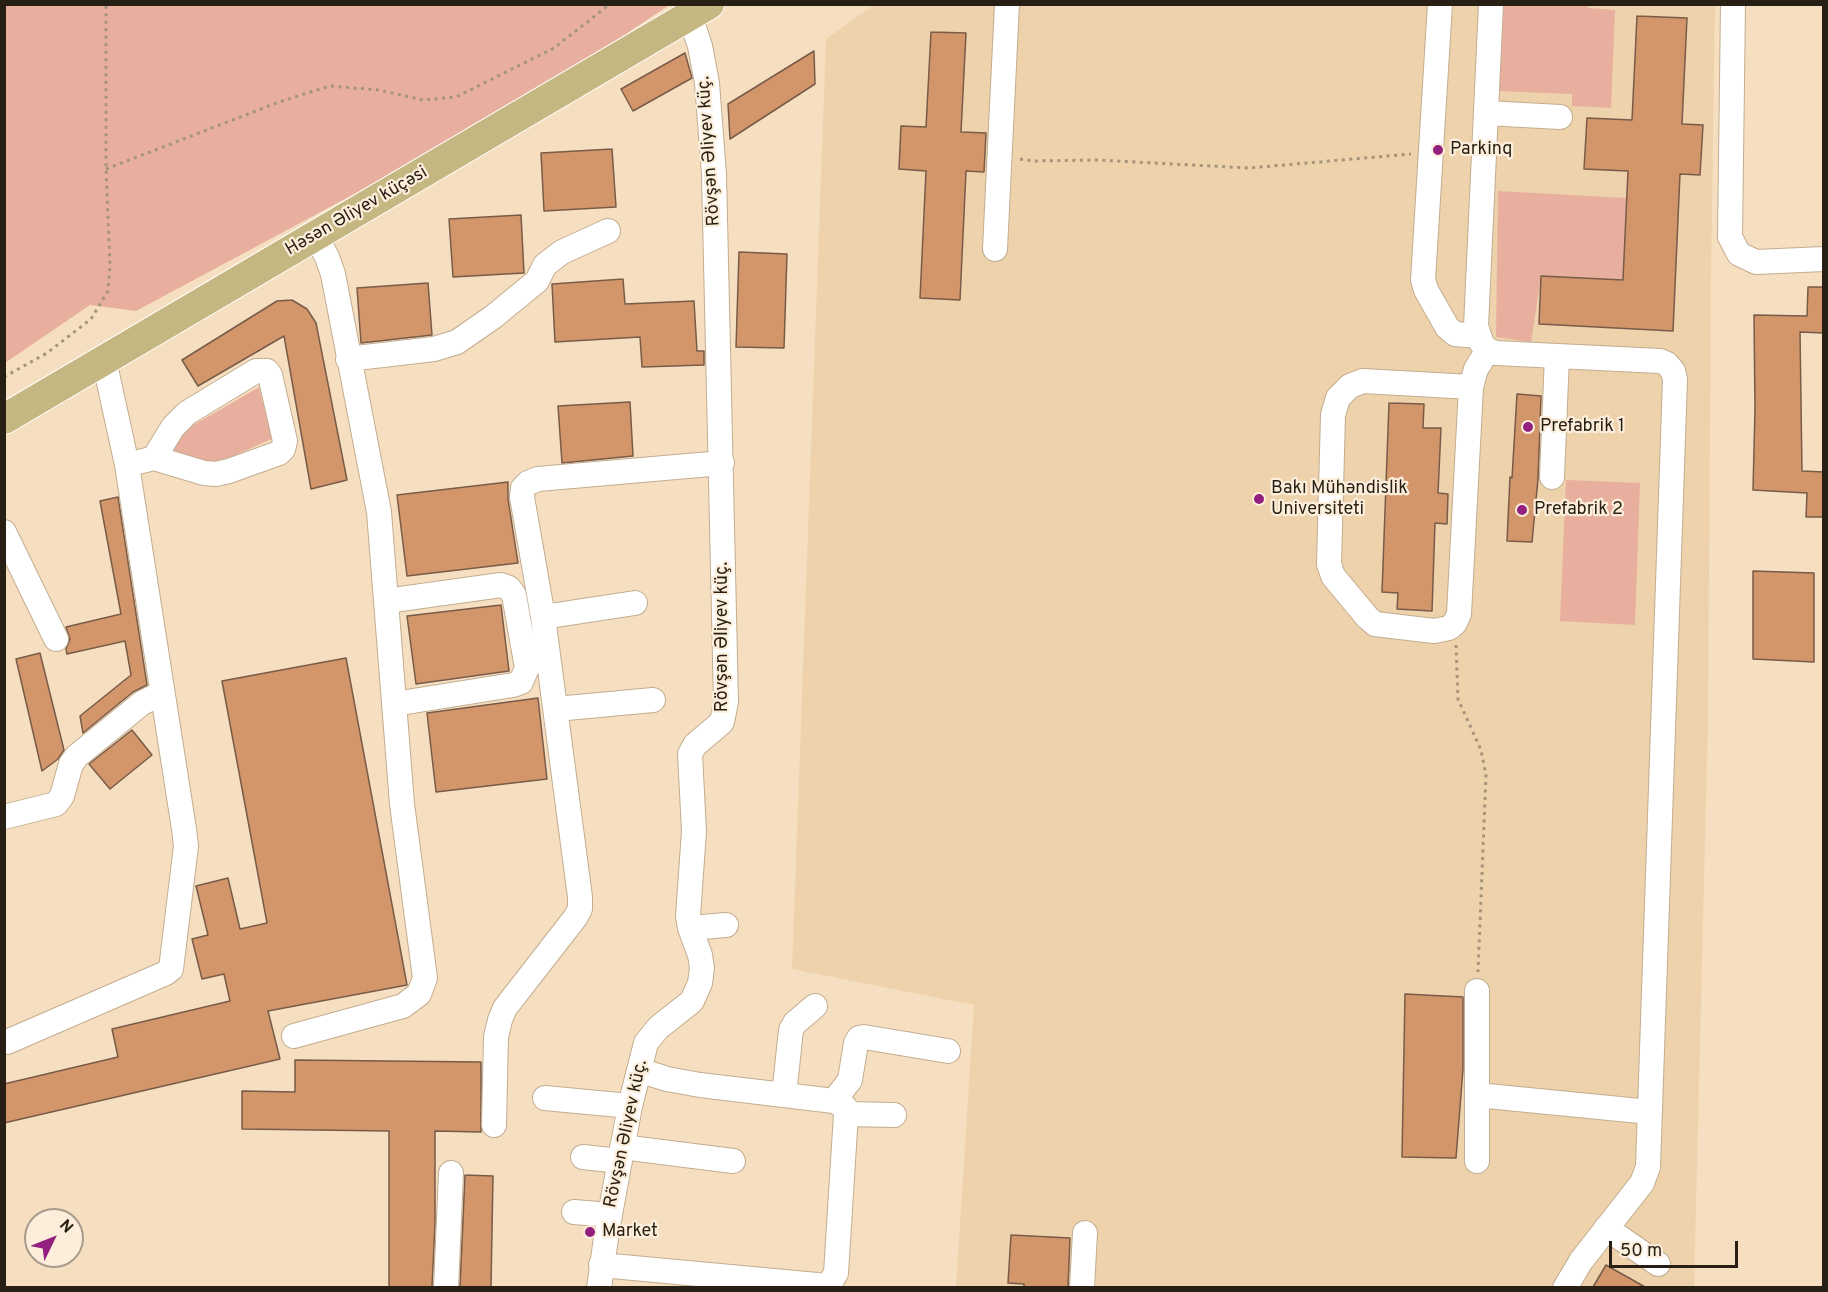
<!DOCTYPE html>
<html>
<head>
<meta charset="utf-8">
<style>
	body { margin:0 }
	#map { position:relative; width:1828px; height:1292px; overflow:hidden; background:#f6dfc0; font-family:Overpass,sans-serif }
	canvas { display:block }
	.frame { position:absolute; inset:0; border:6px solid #271f13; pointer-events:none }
	.north { position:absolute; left:24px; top:1208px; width:60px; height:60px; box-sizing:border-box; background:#fceedb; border:2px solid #a79b8b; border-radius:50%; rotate:47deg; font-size:16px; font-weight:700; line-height:24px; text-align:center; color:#271f13 }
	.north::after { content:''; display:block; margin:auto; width:21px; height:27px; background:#93207f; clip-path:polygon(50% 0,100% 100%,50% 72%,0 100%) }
	.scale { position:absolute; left:1609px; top:1241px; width:129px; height:27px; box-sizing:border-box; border:3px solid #271f13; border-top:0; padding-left:8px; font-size:18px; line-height:21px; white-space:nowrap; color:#271f13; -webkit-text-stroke:4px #fceedb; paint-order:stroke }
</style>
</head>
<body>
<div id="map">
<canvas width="1828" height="1292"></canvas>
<div class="frame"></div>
<div class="north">N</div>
<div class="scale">50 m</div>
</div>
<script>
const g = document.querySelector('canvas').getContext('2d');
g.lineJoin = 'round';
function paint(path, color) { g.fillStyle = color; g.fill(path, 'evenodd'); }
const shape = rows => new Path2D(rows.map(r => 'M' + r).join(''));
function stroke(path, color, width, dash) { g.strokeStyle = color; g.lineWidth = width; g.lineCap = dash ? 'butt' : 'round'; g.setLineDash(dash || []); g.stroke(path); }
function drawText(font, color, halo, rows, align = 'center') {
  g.font = font + ' Overpass,sans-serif'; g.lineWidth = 4.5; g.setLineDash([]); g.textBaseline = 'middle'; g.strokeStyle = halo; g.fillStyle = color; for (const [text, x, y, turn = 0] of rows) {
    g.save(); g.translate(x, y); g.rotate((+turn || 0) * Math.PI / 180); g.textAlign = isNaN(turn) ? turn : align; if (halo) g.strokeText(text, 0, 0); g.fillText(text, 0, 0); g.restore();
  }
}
const built = shape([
	[875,4,1715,5,1711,277,1708,720,1694,1287,956,1287,974,1005,792,969,826,39]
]);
const green = shape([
	[1587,4,1588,8,1615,10,1611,108,1572,106,1572,94,1498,91,1502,5],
	[5,5,669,5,589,59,384,178,136,311,90,305,5,363],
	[1498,191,1627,198,1623,280,1541,276,1531,342,1496,337],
	[259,387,272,439,213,465,170,449,183,431],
	[1566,480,1640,483,1635,625,1560,621]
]);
const building = shape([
	[1637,16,1687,18,1682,124,1703,125,1700,175,1680,174,1673,331,1539,324,1541,276,1623,280,1628,171,1584,169,1587,118,1632,120,1637,16],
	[931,32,966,33,961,132,986,133,984,172,966,171,960,300,920,298,926,171,899,169,901,126,926,127,931,32],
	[814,51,815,84,730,139,728,104,814,51],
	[685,53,692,78,633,111,621,89,685,53],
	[612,149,616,207,544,211,541,153,612,149],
	[521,215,524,273,453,277,449,219,521,215],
	[739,252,787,254,784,348,736,347,739,252],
	[623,279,625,304,694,301,697,351,704,351,704,365,642,367,640,337,555,342,552,284,623,279],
	[428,283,432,335,361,343,357,288,428,283],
	[1808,287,1824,287,1824,333,1800,332,1802,471,1824,472,1824,517,1806,517,1807,493,1753,490,1755,409,1754,315,1807,316,1808,287],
	[292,300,307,309,316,323,347,480,311,489,284,336,198,386,182,360,277,301,292,300],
	[1517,394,1541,396,1538,479,1532,542,1507,541,1510,477,1512,478,1517,394],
	[630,402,633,456,562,463,558,406,630,402],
	[1389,403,1424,404,1423,428,1441,428,1438,493,1448,494,1447,524,1435,523,1432,611,1397,609,1398,593,1382,592,1389,403],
	[508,482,508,499,518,563,407,576,397,495,508,482],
	[118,497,147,685,133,692,83,733,80,716,131,675,125,641,67,654,66,649,70,639,66,627,121,614,100,501,118,497],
	[1753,571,1814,573,1814,662,1753,659,1753,571],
	[501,605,509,671,416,684,407,616,501,605],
	[40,653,64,750,58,759,42,771,16,659,40,653],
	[346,658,407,985,268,1011,280,1059,4,1123,4,1084,118,1057,112,1029,230,1001,224,974,202,979,192,939,208,935,196,886,228,878,240,929,267,923,222,681,346,658],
	[538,698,547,779,436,792,427,713,538,698],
	[132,730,152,755,110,789,89,764,132,730],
	[1405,994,1463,997,1463,1069,1456,1158,1402,1157,1405,994],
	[295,1060,481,1062,481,1132,435,1131,435,1224,432,1287,389,1287,389,1131,242,1129,242,1091,295,1092,295,1060],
	[465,1175,493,1176,491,1287,460,1287,465,1175],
	[1011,1235,1070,1238,1068,1287,1024,1287,1024,1284,1008,1283,1011,1235],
	[1606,1265,1645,1287,1593,1287,1606,1265]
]);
const path = shape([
	[1020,159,1034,161,1097,160,1249,168,1411,154],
	[106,169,279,102,330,86,379,90,423,100,456,97,554,48,610,4],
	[4,377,47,353,91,319,108,291,110,265,106,169,106,4],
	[1456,645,1458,699,1481,750,1486,775,1478,972]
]);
const minor = shape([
	[1440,4,1423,280,1426,290,1447,327,1455,334,1478,336],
	[1491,4,1476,326,1482,344,1488,350,1496,353,1660,361,1667,364,1673,371,1675,379,1648,1167,1642,1183,1581,1261,1565,1288],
	[1733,4,1730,237,1739,254,1756,262,1824,259],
	[1486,113,1560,117],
	[995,249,1007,4],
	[348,359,434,349,457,342,493,317,537,281,545,265,562,252,608,231],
	[1471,387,1363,381,1350,386,1338,398,1333,415,1329,564,1333,576,1367,617,1375,624,1434,631,1449,628,1455,623,1459,614,1471,387,1476,369,1488,350],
	[127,465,154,458,204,473,216,474,229,471,279,453,283,449,285,441,270,375,267,371,256,371,187,413,173,427,154,458],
	[1552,477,1557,356],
	[4,532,56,639],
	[386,601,501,585,509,588,514,595,527,668,521,682,513,685,394,704],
	[543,617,635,603],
	[556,709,653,700],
	[4,817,56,804,62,796,71,764,77,756,142,703,162,693],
	[690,928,726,925],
	[1477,991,1477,1161],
	[294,1036,403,1006,419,994,425,978,402,804,379,512,333,274,327,257,316,237],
	[7,1042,166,973,171,969,186,846,184,829,127,465,104,360],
	[784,1095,791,1030,795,1023,815,1006],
	[1477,1095,1650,1112],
	[545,1098,630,1106],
	[834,1101,850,1080,856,1043,859,1038,864,1037,948,1051],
	[846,1114,894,1115],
	[494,1125,496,1037,500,1020,505,1008,575,918,580,909,580,897,543,617,522,497,523,488,528,483,538,479,722,463],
	[622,1147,733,1161],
	[583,1157,620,1161],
	[574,1212,610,1215],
	[1606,1228,1658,1264],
	[601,1265,817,1285,824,1286,830,1283,836,1273,846,1114,845,1107,834,1101,700,1085,667,1079,639,1070],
	[446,1288,451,1173],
	[599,1288,607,1231,630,1106,646,1043,658,1028,692,1001,700,983,702,968,700,955,690,928,688,916,694,831,690,754,695,745,722,722,726,702,714,174,707,83,700,46,690,16],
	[1082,1288,1085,1233]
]);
const major = shape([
	[4,419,709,4]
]);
const markers = [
	[1438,150,6,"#93207f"],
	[1528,427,6,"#93207f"],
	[1259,499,6,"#93207f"],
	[1522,510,6,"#93207f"],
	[590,1232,6,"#93207f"]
];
const poiNames = [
	["Parkinq",1450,150],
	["Prefabrik 1",1540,427],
	["Bakı Mühəndislik",1271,489],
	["Universiteti",1271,510],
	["Prefabrik 2",1534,510],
	["Market",602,1232]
];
const streetNames = [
	["Rövşən Əliyev küç.",710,151,-94],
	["Həsən Əliyev küçəsi",357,212,-30],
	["Rövşən Əliyev küç.",723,637,-90],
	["Rövşən Əliyev küç.",627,1134,-78]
];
paint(built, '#edd2ac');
paint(green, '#e8af9f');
paint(building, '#d3966b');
stroke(building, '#785b48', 1.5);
stroke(minor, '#c3ad8f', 26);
stroke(major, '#fff', 32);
stroke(path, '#a5947c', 3, [3, 4.5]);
stroke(minor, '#fff', 24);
stroke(major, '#c4b781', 30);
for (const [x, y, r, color] of markers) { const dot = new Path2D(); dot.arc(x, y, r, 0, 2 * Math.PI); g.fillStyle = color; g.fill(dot); stroke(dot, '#fceedb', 2); }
drawText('18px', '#271f13', '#fceedb', poiNames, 'left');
drawText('18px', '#271f13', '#fceedb', streetNames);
</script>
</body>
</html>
